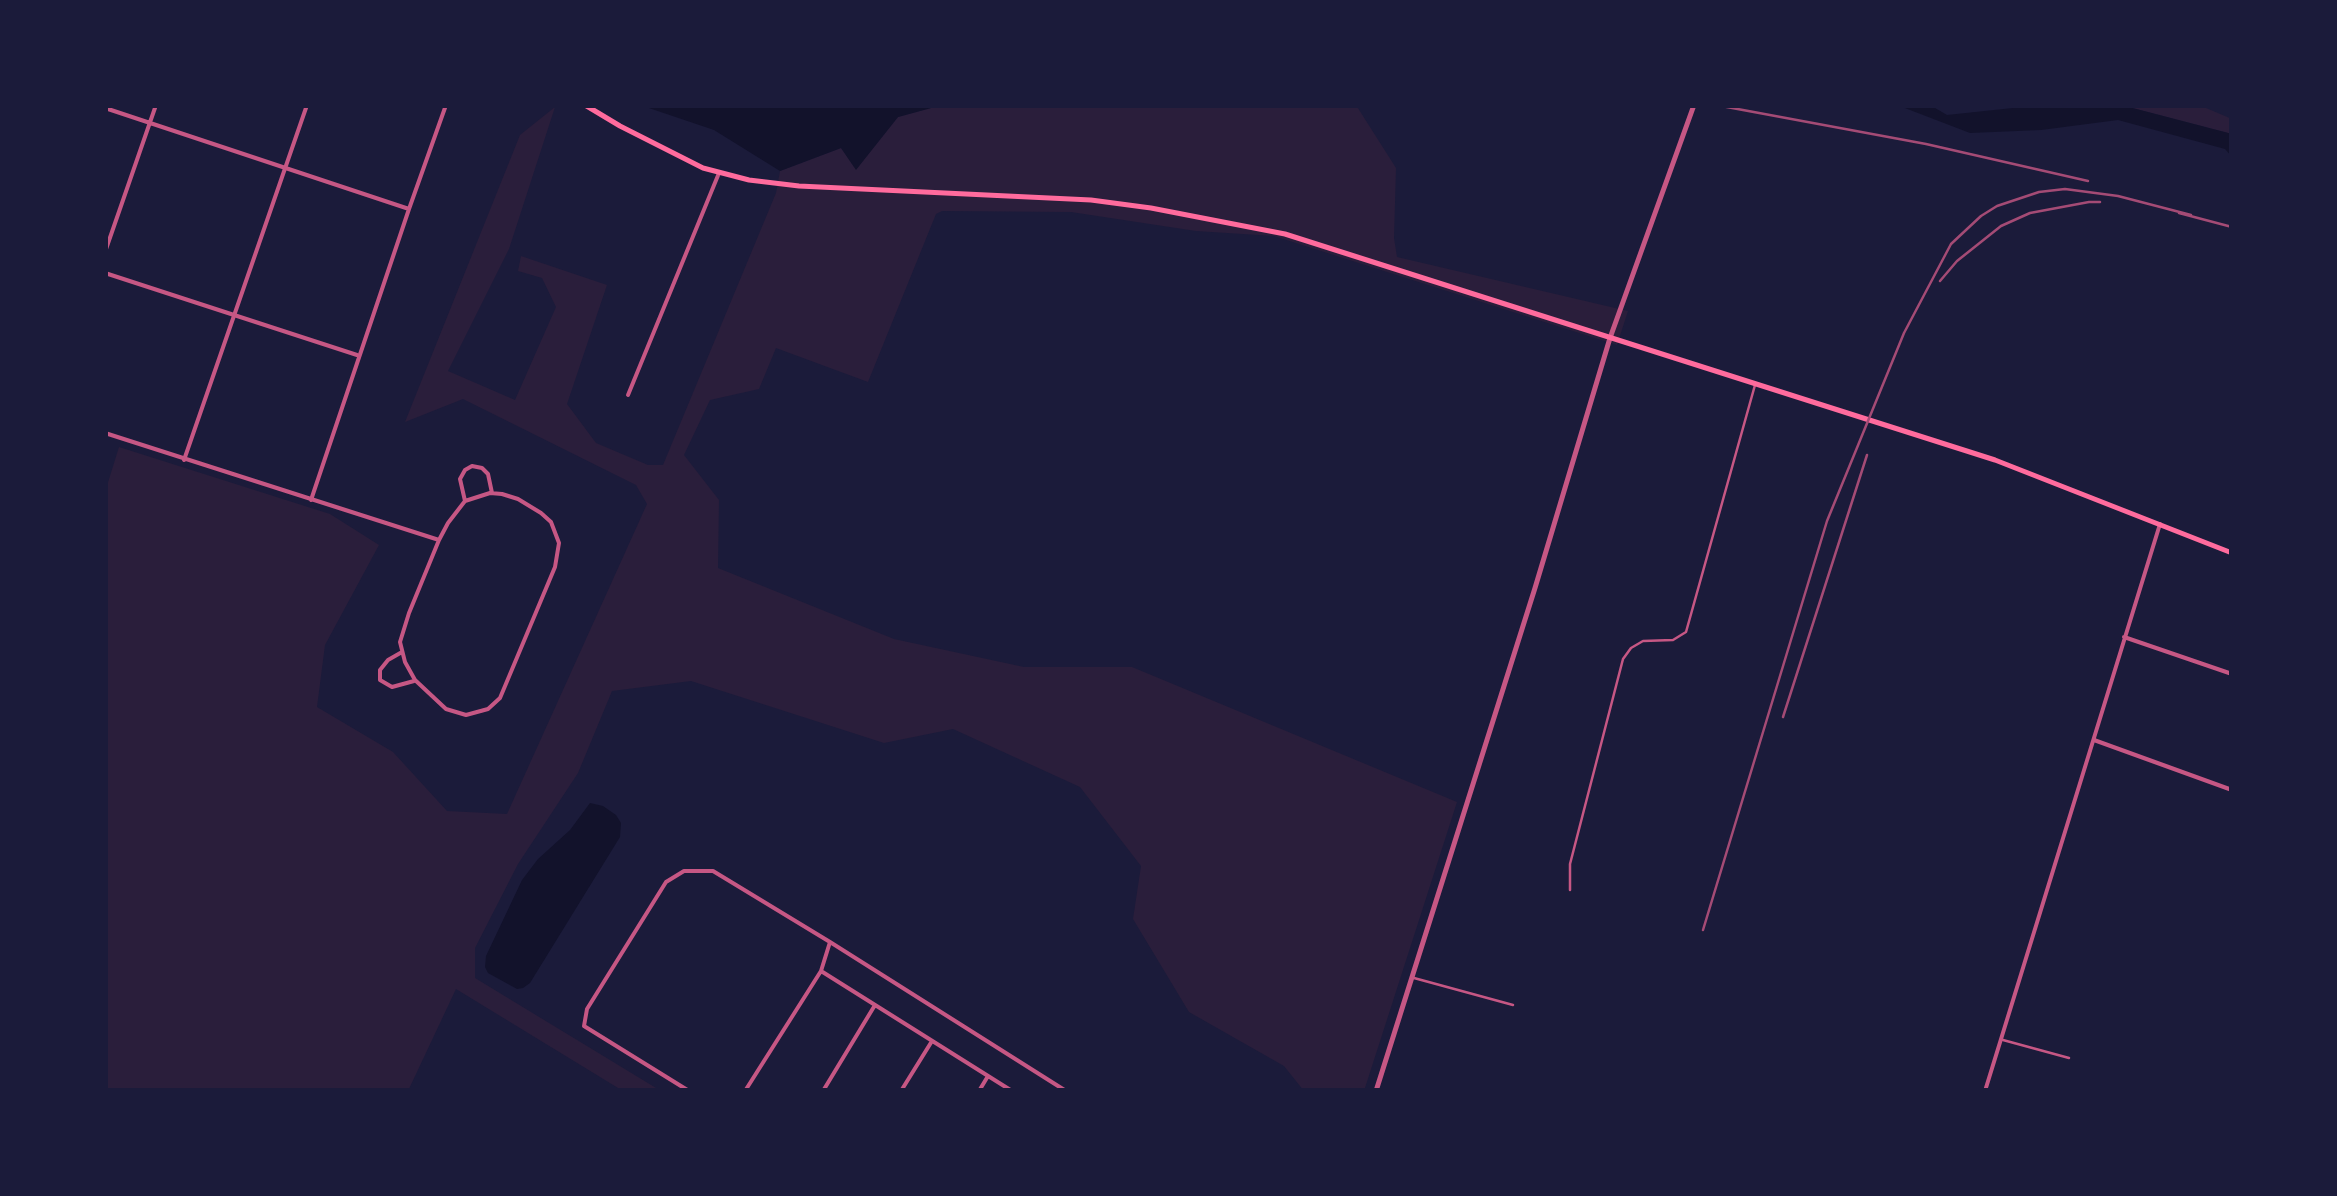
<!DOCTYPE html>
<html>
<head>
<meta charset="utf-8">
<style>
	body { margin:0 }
	#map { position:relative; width:2337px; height:1196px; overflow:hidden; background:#1b1b3a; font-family:Cabin,sans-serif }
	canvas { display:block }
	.frame { position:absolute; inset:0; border:108px solid #1b1b3a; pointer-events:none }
</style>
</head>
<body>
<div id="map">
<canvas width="2337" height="1196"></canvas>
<div class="frame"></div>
</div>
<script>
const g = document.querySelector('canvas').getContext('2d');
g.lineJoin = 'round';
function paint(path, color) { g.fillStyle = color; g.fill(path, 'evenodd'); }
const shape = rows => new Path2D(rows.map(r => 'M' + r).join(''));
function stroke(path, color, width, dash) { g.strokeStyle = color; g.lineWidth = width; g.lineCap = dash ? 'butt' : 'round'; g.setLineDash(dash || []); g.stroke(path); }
const green = shape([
	[942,105,1356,105,1396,168,1394,238,1397,257,1628,311,1617,345,1274,236,1196,231,1071,212,942,211,936,214,868,382,776,348,759,389,710,400,684,455,719,500,718,568,894,639,1024,667,1132,667,1457,802,1364,1091,1304,1091,1284,1066,1189,1012,1133,919,1141,866,1080,787,953,729,884,743,691,681,612,691,578,773,518,864,475,948,475,978,661,1091,623,1091,456,989,408,1091,105,1091,105,492,119,447,330,514,379,545,325,645,317,707,393,752,447,811,507,814,647,504,636,485,463,399,405,422,520,135,555,107,509,249,448,371,515,400,556,307,542,278,518,271,521,256,607,285,567,404,596,443,648,465,663,465,776,193,780,171,841,148,856,169,898,117],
	[2121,105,2199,105,2232,119,2232,134]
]);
const water = shape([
	[640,105,942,105,898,117,856,170,841,148,780,171,714,130],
	[1897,105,1930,105,1947,115,2041,105,2121,105,2232,134,2232,157,2225,149,2118,120,2041,130,1970,133],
	[590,803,603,806,616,815,621,823,620,837,530,983,523,988,517,989,488,973,485,967,486,956,522,880,538,859,570,830]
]);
const service = shape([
	[1570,890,1570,864,1623,659,1631,648,1643,641,1673,640,1686,632,1755,385],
	[1414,978,1513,1005],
	[2003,1040,2069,1058]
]);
const minor = shape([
	[105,108,409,209],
	[105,252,156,105],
	[105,273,357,355],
	[628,395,719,173],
	[105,433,439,540],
	[184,460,307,105],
	[490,493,502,494,518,499,541,513,551,522,559,543,555,567,500,698,488,709,466,715,446,709,415,680,405,662,400,642,409,613,439,540,448,523,465,501,490,493],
	[311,500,409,209,446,105],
	[465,501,460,479,465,470,472,466,482,468,488,474,492,493],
	[2124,637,2232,674],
	[402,652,388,660,380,670,380,680,392,687,414,681],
	[2094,740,2232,790],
	[821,971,1012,1091],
	[689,1091,584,1026,587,1009,666,882,684,871,713,871,830,942,1066,1091],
	[745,1091,821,971,830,942],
	[823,1091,875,1005],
	[901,1091,932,1041],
	[979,1091,988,1076],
	[1985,1091,2160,524]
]);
const tertiary = shape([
	[1376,1091,1535,588,1610,338,1694,105]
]);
const secondary = shape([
	[585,105,620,126,703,168,749,180,799,186,1091,200,1151,208,1285,234,1995,460,2232,553]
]);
const rail = shape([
	[1716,105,1926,144,2088,181],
	[2179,213,2232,227],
	[1940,281,1957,261,2001,226,2030,213,2089,202,2100,202],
	[1783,717,1867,455],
	[1703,930,1827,521,1904,333,1951,244,1981,216,1997,206,2039,192,2065,189,2118,196,2191,215]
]);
paint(green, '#2a1e3b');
paint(water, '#12122b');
stroke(service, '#c65784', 2.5);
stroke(minor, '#c65784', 4);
stroke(tertiary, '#c65784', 5);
stroke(secondary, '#ff6b9d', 5);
stroke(rail, '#a44b75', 2.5);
</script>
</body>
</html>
